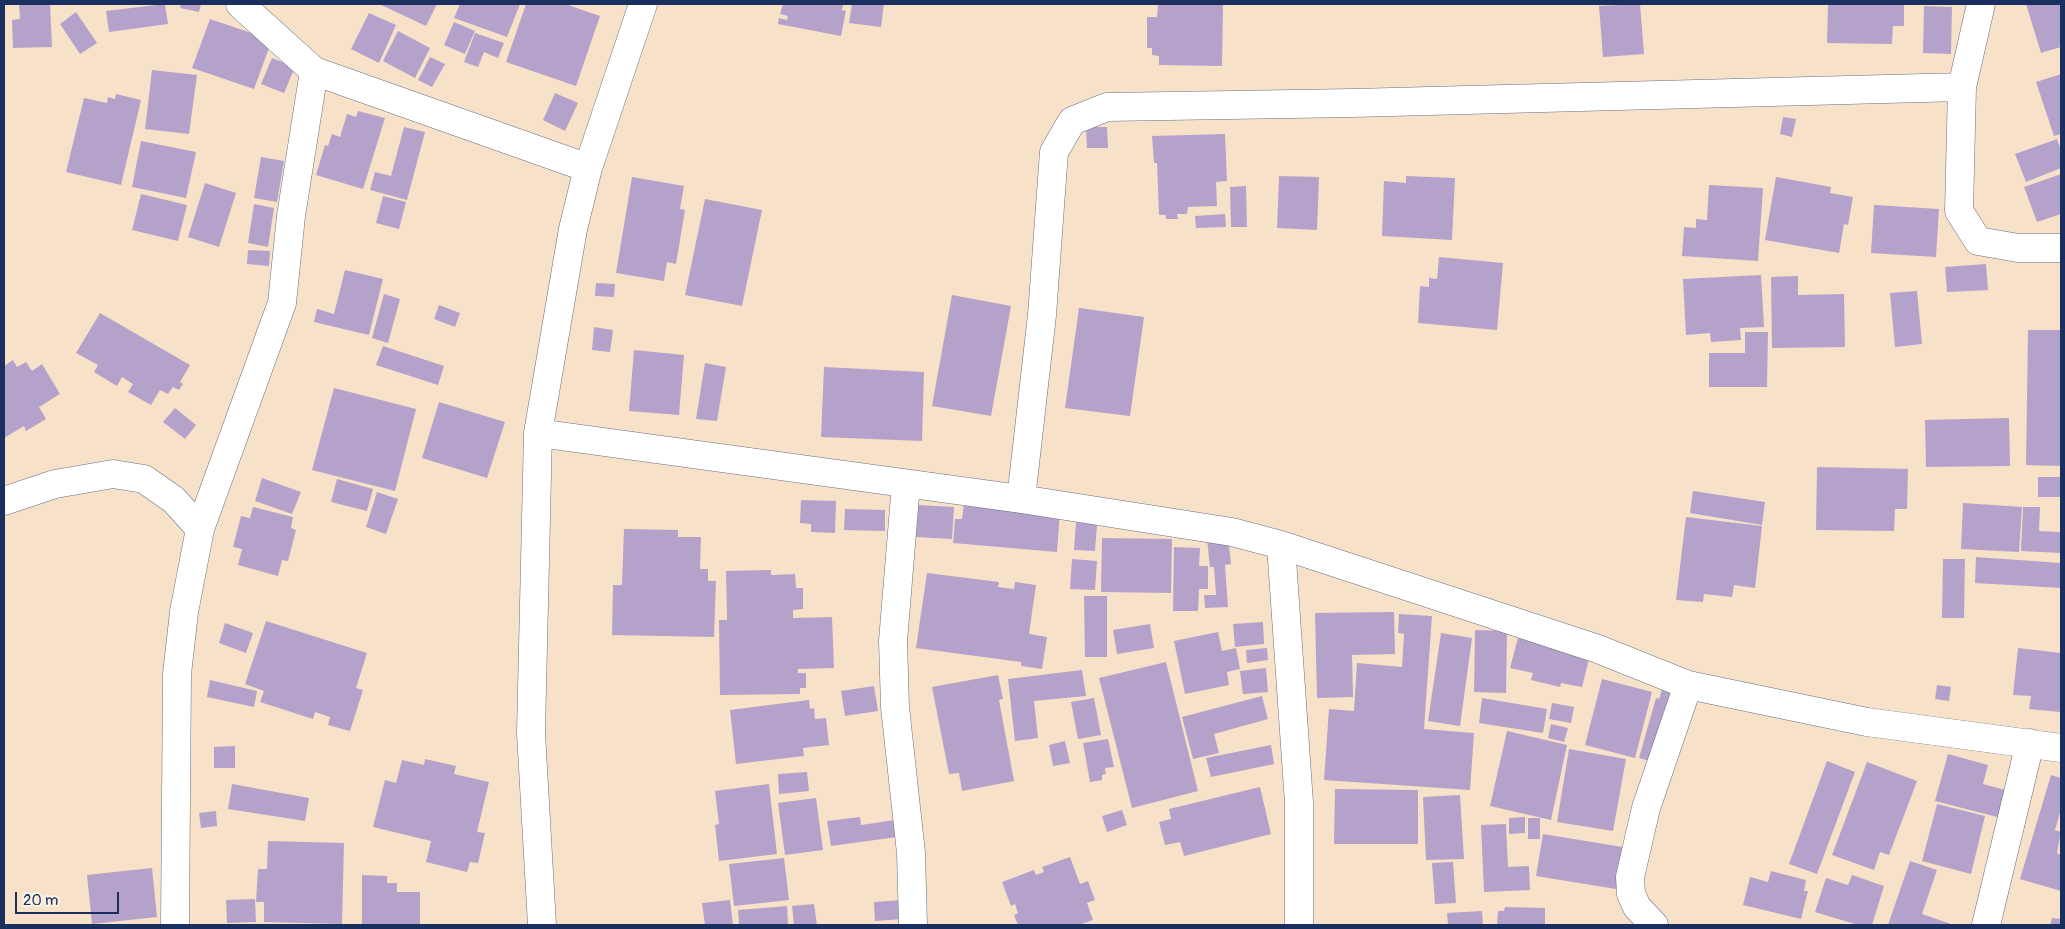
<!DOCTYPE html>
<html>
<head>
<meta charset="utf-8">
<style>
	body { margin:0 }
	#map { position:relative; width:2065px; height:929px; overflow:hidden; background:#f7e2c9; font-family:Pangolin,sans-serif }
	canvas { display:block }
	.frame { position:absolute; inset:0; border:5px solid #1b2f5e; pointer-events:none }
	.scale { position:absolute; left:15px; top:892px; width:104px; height:22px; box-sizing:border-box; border:2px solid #1b2f5e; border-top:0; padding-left:6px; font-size:15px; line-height:18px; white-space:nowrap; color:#1b2f5e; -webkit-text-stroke:4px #fcf5e5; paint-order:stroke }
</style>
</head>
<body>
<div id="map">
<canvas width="2065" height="929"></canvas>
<div class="frame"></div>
<div class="scale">20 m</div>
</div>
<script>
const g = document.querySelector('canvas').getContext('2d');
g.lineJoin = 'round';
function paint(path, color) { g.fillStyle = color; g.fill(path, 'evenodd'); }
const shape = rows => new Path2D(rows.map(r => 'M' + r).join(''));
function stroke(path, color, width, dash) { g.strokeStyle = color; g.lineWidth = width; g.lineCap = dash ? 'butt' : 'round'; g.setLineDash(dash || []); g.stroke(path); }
const building = shape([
	[19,4,50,4,52,47,13,48,12,20,20,19],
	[165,4,168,24,109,32,106,11],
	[181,4,201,4,199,12,180,8],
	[379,4,437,4,426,26],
	[460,4,520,4,507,37,454,18],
	[526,4,565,4,600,16,576,86,506,62],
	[783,4,843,4,842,10,846,11,841,36,778,24,779,18,787,20,788,16,780,14],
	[852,4,884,4,881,27,849,23],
	[1158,4,1223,4,1222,66,1159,65,1159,56,1152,55,1152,48,1147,48,1147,17,1157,17],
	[1640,4,1644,54,1603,57,1599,6],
	[1828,4,1904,4,1904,26,1893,26,1892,44,1827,43],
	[2026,4,2061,4,2061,47,2041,53],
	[1924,6,1952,7,1951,54,1923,53],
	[76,12,97,43,80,54,60,24],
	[369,13,396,25,379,63,351,49],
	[210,19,272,40,254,89,192,68],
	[454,22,475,31,465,54,444,45],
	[398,31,430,48,415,78,383,61],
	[475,33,504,43,498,58,484,52,478,67,464,62],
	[430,57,445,64,432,87,418,80],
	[272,58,295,67,284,93,261,84],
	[152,70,197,75,189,134,145,129],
	[2061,74,2061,134,2054,136,2036,82],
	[555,93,578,103,565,131,543,120],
	[116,94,141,100,121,185,66,172,84,98,107,103,108,97,115,99],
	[358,111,385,118,363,189,316,175,325,145,328,146,332,134,340,137,347,114,356,117],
	[1783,117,1796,119,1792,137,1780,134],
	[404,127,425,132,407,200,370,190,375,172,391,176],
	[1086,127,1107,127,1108,148,1087,148],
	[1225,134,1227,181,1216,182,1217,206,1188,207,1187,214,1177,214,1178,219,1166,219,1166,215,1159,215,1157,163,1154,163,1152,136],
	[2057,139,2061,150,2061,168,2026,182,2015,154],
	[141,141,196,152,186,198,132,187],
	[261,157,284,161,277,202,254,198],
	[2061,174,2061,214,2037,222,2024,187],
	[1279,176,1319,177,1317,230,1277,228],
	[1406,176,1455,178,1452,240,1382,236,1384,181,1406,183],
	[632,177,684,186,680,209,685,210,676,264,667,262,664,281,616,273],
	[1776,177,1831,187,1830,193,1853,197,1848,225,1844,224,1839,253,1765,240],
	[205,183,236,193,219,247,188,237],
	[1709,185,1763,188,1758,261,1682,256,1684,227,1696,228,1696,219,1707,220],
	[1246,186,1247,227,1231,227,1230,187],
	[141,194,187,205,178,241,132,230],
	[383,196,406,202,399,229,376,223],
	[705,199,762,210,742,306,685,295],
	[254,204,274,208,268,247,248,243],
	[1874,205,1939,209,1936,257,1871,253],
	[1225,214,1226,227,1196,228,1195,216],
	[248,250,270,251,269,266,247,264],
	[1439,257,1503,263,1497,330,1418,323,1420,286,1429,287,1429,278,1437,279],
	[1986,264,1988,290,1947,292,1945,267],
	[345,270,383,279,369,335,314,322,317,309,334,314],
	[1761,275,1764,327,1740,328,1741,340,1711,342,1710,333,1686,335,1683,279],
	[1798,276,1798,295,1844,294,1845,347,1772,348,1771,277],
	[596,283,615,284,614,297,595,296],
	[1917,291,1922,344,1895,347,1890,293],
	[384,294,400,299,388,343,372,338],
	[952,295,1011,306,991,416,932,406],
	[439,305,460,313,455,327,434,319],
	[1079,308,1144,317,1130,416,1065,408],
	[100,313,190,365,180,382,183,384,179,390,173,387,168,394,160,390,151,405,128,392,133,384,122,377,117,386,94,372,98,365,76,353],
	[594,327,613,330,610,352,592,350],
	[2028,330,2061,330,2061,466,2026,465],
	[1745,332,1768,332,1767,387,1709,387,1709,353,1745,353],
	[383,346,444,366,438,385,376,365],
	[634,350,684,355,679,415,629,411],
	[13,360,17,367,26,362,32,371,42,364,60,394,39,407,46,419,26,431,24,426,4,438,4,366],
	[705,363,726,367,717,421,696,419],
	[824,367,924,372,922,441,821,437],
	[334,388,416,409,395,491,312,470],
	[439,402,505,422,487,478,422,458],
	[175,408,196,425,185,439,163,422],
	[2009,418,2010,466,1926,467,1925,420],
	[1817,467,1908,469,1907,509,1895,509,1894,531,1816,530],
	[2038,477,2061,477,2061,497,2038,497],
	[262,478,301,492,292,514,255,501],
	[337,479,373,489,367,511,331,502],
	[1693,491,1765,502,1762,525,1690,513],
	[377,492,398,499,386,534,366,527],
	[801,500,836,501,835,533,811,532,811,524,800,523],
	[964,503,1060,511,1057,552,953,543,955,519,962,519],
	[1963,503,2022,507,2019,552,1961,549],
	[918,505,954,507,952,539,916,537],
	[253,507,293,517,291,528,296,530,288,561,282,560,278,576,238,565,242,549,233,547,241,516,250,518],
	[2023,507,2040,507,2039,531,2061,532,2061,553,2021,551],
	[845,509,885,510,885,531,844,530],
	[1686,517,1762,526,1755,588,1734,585,1732,597,1704,594,1703,602,1676,600],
	[1076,522,1097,524,1095,551,1074,550],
	[624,529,678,530,678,537,701,537,700,569,708,569,708,581,716,581,714,637,612,635,613,585,622,585],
	[1228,537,1231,564,1225,565,1228,607,1205,608,1204,595,1216,595,1214,567,1210,567,1207,539],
	[1102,538,1172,539,1171,593,1101,592],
	[1174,547,1200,548,1199,566,1208,566,1208,589,1199,589,1198,611,1173,611],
	[1976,557,2061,563,2061,588,1975,583],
	[1072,559,1097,561,1095,590,1070,589],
	[1943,559,1965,559,1964,618,1942,618],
	[771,570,771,575,795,574,796,588,803,588,803,609,793,610,793,618,832,617,834,668,798,669,798,673,806,673,806,688,800,688,800,694,720,695,719,620,727,620,726,571],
	[927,573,999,582,998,587,1014,589,1015,582,1036,585,1029,634,1047,637,1042,669,1021,666,1021,662,916,648],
	[1084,596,1107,596,1107,657,1085,657],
	[1394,612,1395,654,1352,655,1353,697,1317,698,1315,613],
	[1399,614,1432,616,1424,729,1474,733,1470,790,1324,780,1329,709,1354,711,1357,663,1402,667,1404,634,1398,633],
	[266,621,367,653,356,688,363,690,350,731,328,725,330,717,315,712,313,719,260,702,264,691,245,684],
	[1263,622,1264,644,1235,647,1233,624],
	[225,623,253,633,246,653,219,643],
	[1150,624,1154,648,1117,654,1113,630],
	[1475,630,1507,631,1506,693,1474,692],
	[1218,632,1222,651,1236,648,1240,669,1227,672,1229,685,1185,694,1174,641],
	[1441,633,1472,638,1460,726,1428,721],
	[1518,638,1590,655,1582,687,1561,683,1560,687,1531,680,1533,673,1510,668],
	[1267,648,1268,660,1247,663,1246,650],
	[2018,648,2061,653,2060,712,2029,709,2031,696,2013,695],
	[1166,662,1198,791,1132,808,1099,678],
	[1266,668,1268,692,1243,694,1240,671],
	[1082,670,1086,696,1034,701,1038,738,1015,741,1008,679],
	[998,675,1003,699,999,700,1014,781,962,791,959,773,949,774,932,687],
	[1602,679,1652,692,1635,758,1585,745],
	[210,680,257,691,254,707,207,697],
	[1937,685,1951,687,1949,701,1935,699],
	[874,686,878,711,845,716,841,691],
	[1663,687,1680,692,1660,764,1639,758,1656,698,1659,699],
	[1262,696,1268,719,1214,734,1219,753,1193,759,1182,717],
	[1094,698,1101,735,1078,739,1071,702],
	[1482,698,1547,709,1543,733,1479,723],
	[809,700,810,709,814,708,815,719,826,718,829,745,803,748,804,756,736,764,730,710],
	[1552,703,1574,707,1571,723,1549,719],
	[1551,724,1568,728,1564,742,1548,738],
	[1507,731,1567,745,1551,820,1490,806],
	[1108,739,1114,767,1105,768,1106,774,1102,775,1102,780,1090,782,1083,743],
	[1065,741,1070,763,1053,766,1049,745],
	[1271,745,1274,764,1211,777,1206,758],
	[235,746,235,768,214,768,214,747],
	[1569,749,1626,759,1613,831,1557,822],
	[1948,754,1988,765,1983,784,2009,791,2001,818,1935,801],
	[425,759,456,766,454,774,489,782,477,832,485,833,478,863,470,862,467,872,426,862,431,841,373,827,385,780,396,783,402,760,424,765],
	[1827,761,1855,772,1817,874,1789,864],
	[1867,762,1917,781,1889,855,1880,852,1874,870,1832,855],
	[807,772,809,791,779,794,778,774],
	[2051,775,2061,778,2061,809,2055,830,2061,832,2057,853,2061,855,2061,891,2020,879],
	[232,784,309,798,305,821,228,809],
	[769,784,777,854,719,861,715,825,719,824,715,791],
	[1260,787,1271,834,1184,856,1180,842,1165,845,1159,822,1171,819,1169,809],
	[1335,789,1418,790,1418,844,1334,844],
	[1460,795,1464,859,1426,860,1423,797],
	[816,798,823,850,785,855,778,803],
	[1937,804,1985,816,1971,874,1922,861],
	[1122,810,1127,825,1107,832,1102,816],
	[216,811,217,826,201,828,199,813],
	[860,817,861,825,895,820,897,837,831,846,827,821],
	[1525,817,1525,833,1509,834,1509,818],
	[1528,818,1540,818,1540,839,1528,839],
	[1506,824,1508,867,1529,866,1530,890,1484,892,1481,825],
	[1543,834,1629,848,1622,890,1536,876],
	[268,841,344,843,342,924,264,922,264,902,256,902,258,869,267,869],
	[1070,857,1080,884,1088,881,1095,900,1087,903,1093,920,1079,925,1018,925,1014,915,1018,913,1015,904,1011,906,1002,882,1034,870,1036,875,1044,872,1042,867],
	[784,858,789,900,734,906,729,864],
	[1910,861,1937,870,1922,914,1954,925,1888,925],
	[1453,862,1456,903,1435,904,1432,863],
	[152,868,157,917,92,924,87,875],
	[1771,871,1806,880,1804,891,1808,891,1801,919,1743,905,1750,877,1768,882],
	[362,875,387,876,387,883,397,883,397,892,420,892,420,925,362,925],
	[1852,875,1884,886,1872,925,1858,925,1815,912,1826,878,1848,885],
	[255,899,256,922,227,923,226,900],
	[730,900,733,925,705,925,702,903],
	[902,900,903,919,875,921,874,902],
	[814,904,817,925,794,925,792,906],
	[787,906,788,925,739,925,738,910],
	[1505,907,1545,908,1545,924,1549,925,1497,925,1498,911,1504,911],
	[1482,911,1483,925,1448,925,1447,913],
	[2052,918,2061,919,2061,925,2050,925]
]);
const street = shape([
	[240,4,314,71,588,168],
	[1981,4,1962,87,1959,211,1978,241,2018,248,2061,248],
	[538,433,1021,499,1232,532,1281,545,1598,649,1688,685,1867,722,2061,748],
	[906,484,893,641,895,707,911,853,913,925],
	[1021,499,1042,315,1054,152,1072,121,1107,107,1353,103,1962,87],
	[4,501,55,484,113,474,144,479,174,500,200,529],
	[1281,545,1299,803,1299,925],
	[175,925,177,674,184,612,200,529,282,303,291,216,314,71],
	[542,925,531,733,538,433,573,229,588,168,643,4],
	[1654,925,1637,907,1631,894,1630,877,1646,808,1688,685],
	[1986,925,2030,743]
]);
paint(building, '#b4a2cb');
stroke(street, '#686e83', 29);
stroke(street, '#fff', 28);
</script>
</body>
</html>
